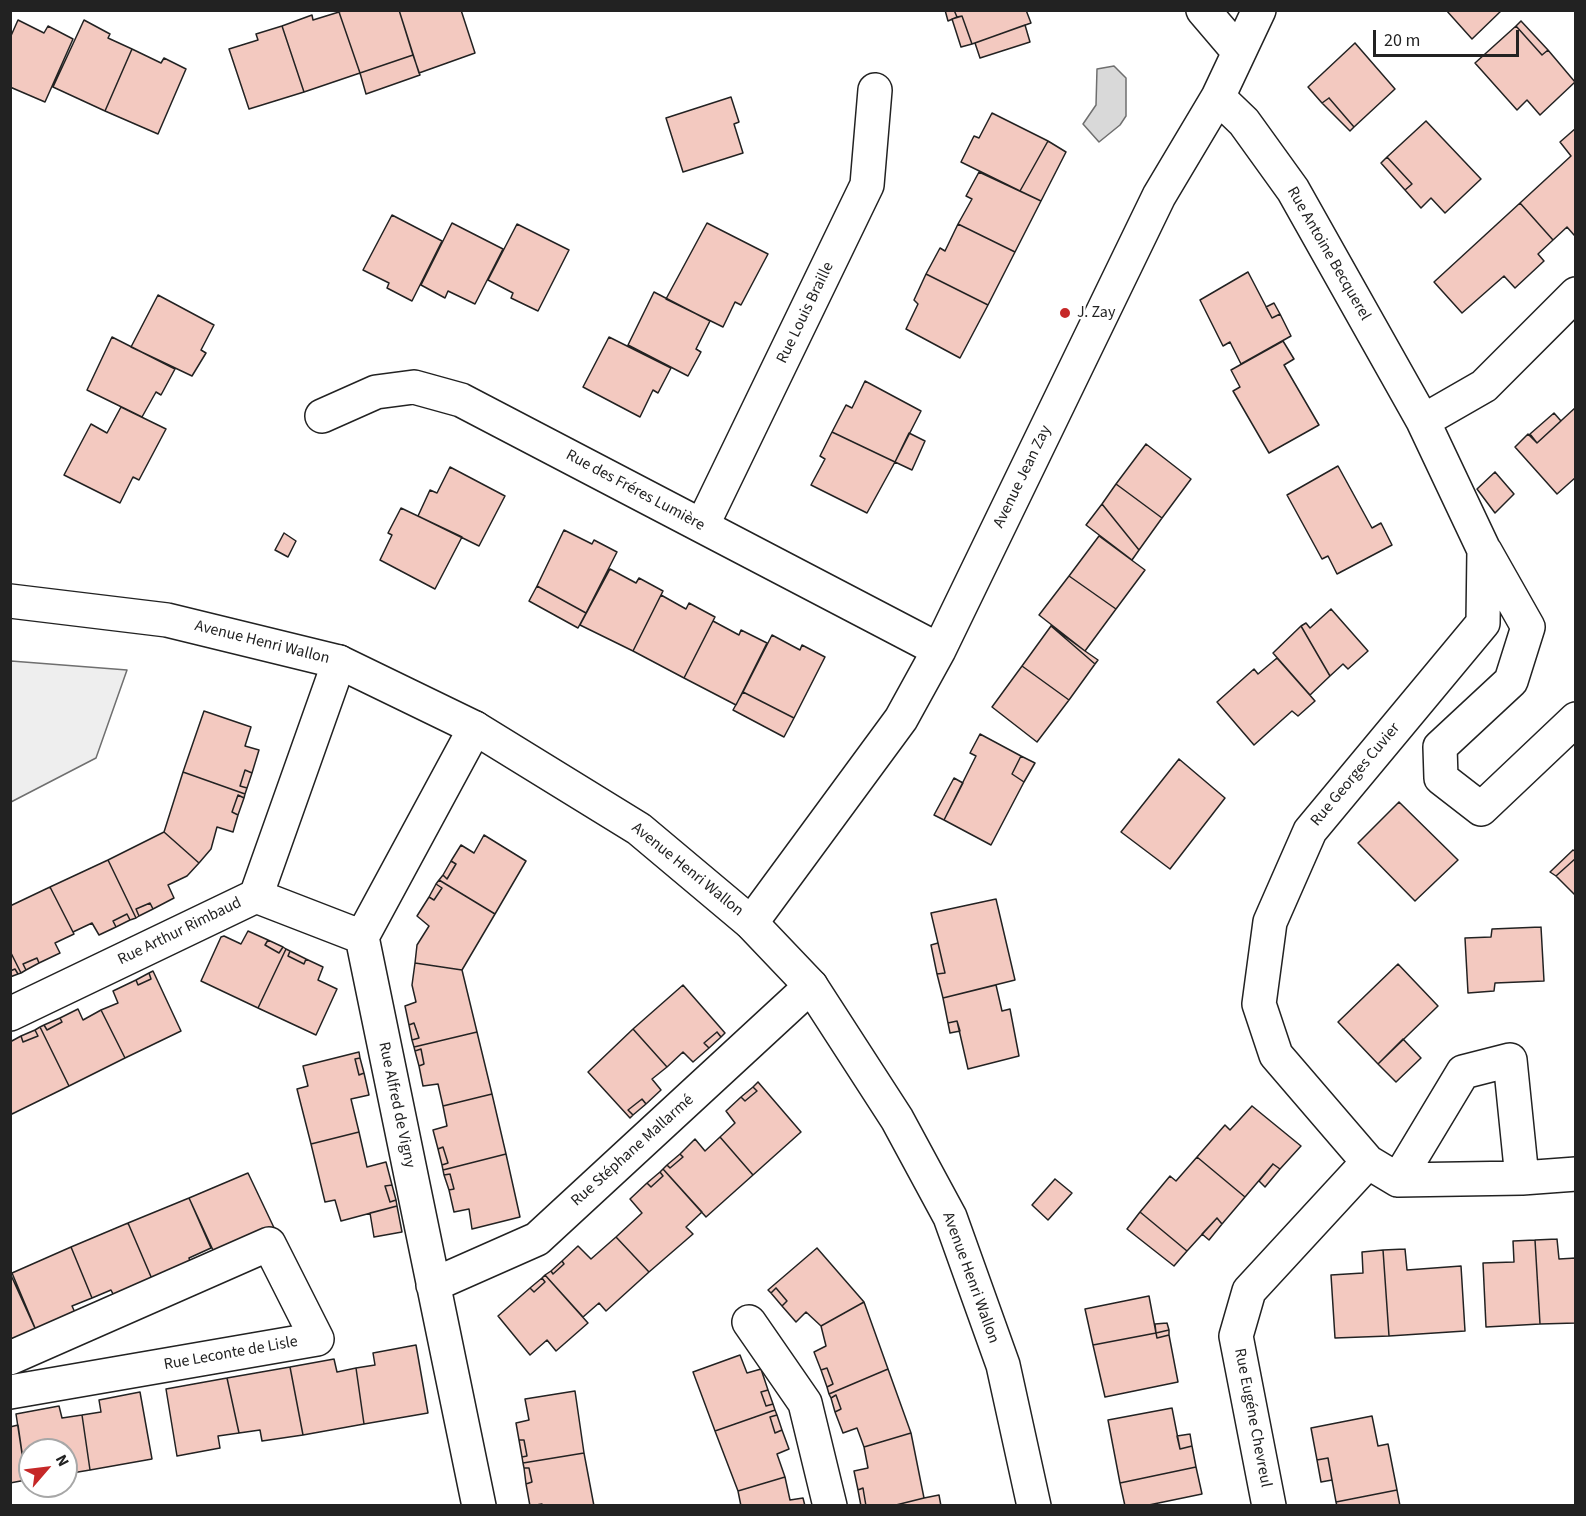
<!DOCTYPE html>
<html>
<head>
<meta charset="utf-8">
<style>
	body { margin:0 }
	#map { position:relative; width:1586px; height:1516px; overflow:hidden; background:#fff; font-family:"Source Sans 3",sans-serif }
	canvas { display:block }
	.frame { position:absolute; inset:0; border:12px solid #222; pointer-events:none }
	.north { position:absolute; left:18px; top:1438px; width:60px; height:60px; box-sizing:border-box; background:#fff; border:2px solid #a7a7a7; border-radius:50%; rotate:62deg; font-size:16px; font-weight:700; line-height:24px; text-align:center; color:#222 }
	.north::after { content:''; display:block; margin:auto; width:21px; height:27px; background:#c62828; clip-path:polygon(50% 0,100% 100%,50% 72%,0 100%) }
	.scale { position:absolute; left:1373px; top:30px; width:146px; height:27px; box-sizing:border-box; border:3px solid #222; border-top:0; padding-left:8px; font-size:18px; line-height:21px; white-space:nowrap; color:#222; -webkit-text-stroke:4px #fff; paint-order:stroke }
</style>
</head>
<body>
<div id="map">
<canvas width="1586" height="1516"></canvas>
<div class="frame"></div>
<div class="north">N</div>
<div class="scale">20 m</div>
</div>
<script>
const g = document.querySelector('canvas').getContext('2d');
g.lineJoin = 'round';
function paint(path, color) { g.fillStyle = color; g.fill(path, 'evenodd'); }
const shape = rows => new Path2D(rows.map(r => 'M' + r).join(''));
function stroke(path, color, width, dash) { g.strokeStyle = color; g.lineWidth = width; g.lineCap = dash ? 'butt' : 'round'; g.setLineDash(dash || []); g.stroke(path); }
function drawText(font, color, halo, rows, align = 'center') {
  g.font = font + ' "Source Sans 3",sans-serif'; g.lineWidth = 4.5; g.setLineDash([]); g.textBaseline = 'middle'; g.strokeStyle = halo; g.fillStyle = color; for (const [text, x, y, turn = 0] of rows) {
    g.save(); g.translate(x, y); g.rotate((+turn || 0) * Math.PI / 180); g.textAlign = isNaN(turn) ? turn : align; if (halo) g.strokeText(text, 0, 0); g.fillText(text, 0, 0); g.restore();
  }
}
const green = shape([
	[11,661,127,670,96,758,11,802,11,661]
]);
const water = shape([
	[1114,66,1126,78,1126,116,1120,125,1099,142,1083,124,1096,105,1097,69,1114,66]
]);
const building = shape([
	[343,10,399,10,413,55,360,73,339,12,343,10],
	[399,10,461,10,475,53,419,73,399,10],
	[945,10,954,10,957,17,948,21,945,10],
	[954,10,1026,10,1031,23,972,44,962,16,957,17,954,10],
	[1446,10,1502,10,1472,39,1446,10],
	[339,12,360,73,304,92,282,26,312,15,313,20,339,12],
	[962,16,972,44,961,47,952,19,962,16],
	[18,20,44,33,48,26,73,39,45,102,10,87,10,38,18,20],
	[84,20,110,34,108,38,132,49,105,111,53,87,84,20],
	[1521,21,1548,50,1542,55,1516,26,1521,21],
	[1025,25,1030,42,980,58,975,43,1025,25],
	[282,26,304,92,249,109,229,49,258,40,256,34,282,26],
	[1516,26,1542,55,1548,50,1575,82,1540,115,1527,100,1517,110,1475,63,1516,26],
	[1355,43,1395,89,1354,127,1329,98,1322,103,1308,87,1355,43],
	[132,49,161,63,164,58,186,69,158,134,105,111,132,49],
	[413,55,420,75,366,94,360,73,413,55],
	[731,97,739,122,734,124,743,153,683,172,666,118,731,97],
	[1329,98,1354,127,1350,131,1322,103,1329,98],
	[992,113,1048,141,1020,191,961,162,974,136,979,138,992,113],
	[1426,121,1481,179,1445,213,1431,198,1421,208,1405,190,1412,184,1387,157,1426,121],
	[1576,128,1576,233,1574,235,1567,227,1553,240,1520,203,1571,156,1560,142,1576,128],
	[1048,141,1066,152,1041,201,1020,191,1048,141],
	[1387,157,1412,184,1405,190,1381,163,1387,157],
	[979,172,1041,201,1015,252,958,224,972,199,966,196,979,172],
	[1520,203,1553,240,1538,254,1544,261,1515,288,1504,276,1462,313,1434,282,1520,203],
	[392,215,442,241,412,301,387,288,389,283,363,270,392,215],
	[452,223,503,249,475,304,448,291,445,298,421,285,452,223],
	[707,223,768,254,741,305,735,302,723,327,666,299,707,223],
	[517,224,569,250,538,311,511,298,513,293,488,280,517,224],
	[958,224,1015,252,988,305,926,274,940,248,945,251,958,224],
	[1248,272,1272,318,1280,314,1291,336,1241,364,1230,342,1223,346,1200,300,1248,272],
	[926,274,988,305,960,358,906,329,918,304,914,300,926,274],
	[654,292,710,321,696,349,701,352,688,376,628,345,654,292],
	[158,295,214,325,201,350,206,353,192,376,131,347,158,295],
	[1274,303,1280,314,1272,318,1266,307,1274,303],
	[112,337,175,369,161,395,156,392,142,417,87,390,112,337],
	[609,337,671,368,658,393,653,390,640,417,583,387,609,337],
	[1283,341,1294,359,1284,365,1319,425,1269,453,1233,391,1240,387,1231,370,1283,341],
	[865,381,921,411,895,462,832,432,846,405,852,408,865,381],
	[121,407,166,429,139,480,133,477,120,503,64,475,91,424,107,433,121,407],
	[1576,407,1576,477,1557,494,1515,447,1528,434,1537,443,1576,407],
	[1554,413,1561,421,1537,443,1530,434,1554,413],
	[832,432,895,462,867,513,811,485,825,459,820,456,832,432],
	[909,433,925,441,912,470,895,462,909,433],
	[1146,444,1191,479,1162,518,1116,484,1146,444],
	[1338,466,1372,528,1381,523,1392,545,1337,574,1328,556,1322,559,1287,495,1338,466],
	[450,467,505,496,479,546,418,516,430,490,437,493,450,467],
	[1495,472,1514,494,1495,513,1477,489,1495,472],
	[1116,484,1162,518,1139,550,1102,504,1116,484],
	[1102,504,1139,550,1132,560,1086,525,1102,504],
	[401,508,462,537,435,589,380,560,392,535,388,533,401,508],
	[564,530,592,544,594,540,617,552,586,613,537,586,564,530],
	[284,533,296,541,288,557,275,550,284,533],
	[1099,536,1145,570,1116,609,1069,576,1099,536],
	[610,569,636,583,639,578,663,591,633,651,580,625,610,569],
	[1069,576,1116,609,1085,651,1039,615,1069,576],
	[537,586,586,613,578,628,529,601,537,586],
	[661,595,686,609,689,603,715,617,684,678,633,651,661,595],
	[1331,609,1368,651,1348,669,1343,664,1330,676,1301,626,1306,623,1310,628,1331,609],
	[713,621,739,635,741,630,767,643,736,705,684,678,713,621],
	[1051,626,1085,651,1098,660,1095,664,1051,626],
	[1051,626,1095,664,1069,700,1022,666,1051,626],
	[1301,626,1330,676,1310,695,1273,653,1301,626],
	[772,635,800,650,802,645,825,657,794,718,743,692,772,635],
	[1277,658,1315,701,1298,716,1292,711,1254,745,1217,702,1254,669,1258,674,1277,658],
	[1022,666,1069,700,1037,742,992,707,1022,666],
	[743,692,794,718,784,737,733,710,743,692],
	[204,711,251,727,245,746,259,750,252,773,245,770,240,786,247,788,245,794,183,772,204,711],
	[980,734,1021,756,1012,774,1024,782,991,845,944,820,976,756,970,753,980,734],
	[1021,756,1035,763,1024,782,1012,774,1021,756],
	[1179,759,1225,798,1170,869,1121,832,1179,759],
	[245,770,252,773,247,788,240,786,245,770],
	[183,772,245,794,244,798,238,795,232,812,238,815,233,832,217,827,211,849,199,863,164,832,183,772],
	[954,778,963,783,944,820,934,815,954,778],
	[238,795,244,798,238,815,232,812,238,795],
	[1399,802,1458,860,1415,901,1358,843,1399,802],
	[164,832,199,863,187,876,168,885,174,898,153,909,150,903,136,909,139,916,136,918,108,860,164,832],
	[484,835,526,861,495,914,439,880,443,875,447,879,456,864,451,861,461,845,474,853,484,835],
	[1573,850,1576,852,1576,858,1556,876,1550,872,1573,850],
	[1576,858,1576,896,1556,876,1576,858],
	[108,860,136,918,130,920,127,914,113,921,116,927,99,935,92,923,73,932,50,887,108,860],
	[451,861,456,864,447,879,443,875,451,861],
	[439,880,495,914,462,970,415,963,417,945,429,926,417,916,429,897,434,900,442,888,436,884,439,880],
	[436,884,442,888,434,900,429,897,436,884],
	[50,887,74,934,55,943,60,953,39,963,37,958,23,964,26,970,21,973,10,951,10,906,50,887],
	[996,899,1015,980,943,998,937,974,945,973,931,913,996,899],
	[150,903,153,909,139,916,136,909,150,903],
	[127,914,130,920,116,927,113,921,127,914],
	[1541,927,1544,981,1495,983,1494,991,1468,993,1465,938,1491,937,1492,929,1541,927],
	[248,931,268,940,265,945,279,953,283,947,286,949,258,1008,201,981,221,937,224,936,241,944,248,931],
	[268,940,283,947,279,953,265,945,268,940],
	[938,943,945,973,937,974,931,945,938,943],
	[286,949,290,951,288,956,304,964,306,959,323,967,318,980,337,989,316,1035,258,1008,286,949],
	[10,951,21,973,18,974,15,969,10,971,10,951],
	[290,951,306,959,304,964,288,956,290,951],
	[37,958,39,963,26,970,23,964,37,958],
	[415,963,462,970,477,1032,414,1047,412,1040,419,1038,414,1023,409,1025,405,1006,416,1002,412,985,415,963],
	[1398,964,1438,1006,1378,1064,1338,1022,1398,964],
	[15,969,18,974,10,977,10,971,15,969],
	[153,971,181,1031,125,1058,101,1010,118,1003,113,991,136,980,138,985,151,979,149,973,153,971],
	[149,973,151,979,138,985,136,980,149,973],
	[683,985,725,1033,721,1037,717,1032,704,1043,709,1048,693,1062,683,1052,667,1067,633,1029,683,985],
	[996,985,1002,1011,1010,1009,1019,1056,968,1069,957,1021,948,1023,943,998,996,985],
	[78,1009,83,1020,101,1010,125,1058,69,1086,40,1027,44,1025,47,1030,62,1022,60,1018,78,1009],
	[60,1018,62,1022,47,1030,44,1025,60,1018],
	[957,1021,960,1031,950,1033,948,1023,957,1021],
	[414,1023,419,1038,412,1040,409,1025,414,1023],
	[40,1027,69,1086,12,1114,10,1110,10,1042,21,1036,23,1042,38,1036,35,1030,40,1027],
	[633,1029,667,1067,652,1079,661,1090,646,1104,642,1099,628,1110,633,1115,630,1118,588,1072,633,1029],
	[35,1030,38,1036,23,1042,21,1036,35,1030],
	[477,1032,492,1094,443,1106,438,1084,423,1086,419,1066,424,1064,421,1049,415,1051,414,1047,477,1032],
	[717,1032,721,1037,709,1048,704,1043,717,1032],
	[1403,1039,1421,1058,1396,1082,1378,1064,1403,1039],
	[421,1049,424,1064,419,1066,415,1051,421,1049],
	[359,1052,360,1058,355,1059,359,1075,364,1073,369,1095,351,1099,359,1132,311,1144,297,1089,308,1086,303,1066,359,1052],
	[360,1058,364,1073,359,1075,355,1059,360,1058],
	[758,1082,801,1132,753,1175,720,1137,735,1123,726,1111,741,1097,745,1101,757,1091,753,1087,758,1082],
	[753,1087,757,1091,745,1101,741,1097,753,1087],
	[492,1094,506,1154,443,1170,442,1165,448,1163,443,1147,438,1149,433,1130,447,1126,443,1106,492,1094],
	[642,1099,646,1104,633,1115,628,1110,642,1099],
	[1252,1106,1301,1146,1280,1169,1273,1164,1245,1197,1197,1157,1225,1125,1230,1130,1252,1106],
	[359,1132,367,1167,386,1162,392,1185,385,1186,390,1202,396,1200,397,1206,341,1221,335,1200,325,1202,311,1144,359,1132],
	[720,1137,753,1175,706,1217,663,1169,667,1165,670,1168,683,1157,680,1154,695,1139,705,1151,720,1137],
	[443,1147,448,1163,442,1165,438,1149,443,1147],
	[506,1154,520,1217,472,1229,469,1209,454,1212,449,1190,454,1189,450,1174,444,1175,443,1170,506,1154],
	[680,1154,683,1157,670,1168,667,1165,680,1154],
	[1197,1157,1245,1197,1222,1224,1217,1218,1187,1251,1140,1212,1170,1176,1176,1181,1197,1157],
	[1273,1164,1280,1169,1265,1187,1259,1181,1273,1164],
	[663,1169,702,1212,686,1227,693,1234,649,1272,616,1237,642,1213,630,1199,647,1183,651,1187,663,1176,660,1172,663,1169],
	[660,1172,663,1176,651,1187,647,1183,660,1172],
	[248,1173,277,1234,218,1261,189,1198,248,1173],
	[450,1174,454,1189,449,1190,444,1175,450,1174],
	[1055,1179,1072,1193,1048,1220,1032,1205,1055,1179],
	[392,1185,396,1200,390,1202,385,1186,392,1185],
	[189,1198,211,1248,189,1258,193,1271,155,1286,128,1223,189,1198],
	[397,1206,402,1232,374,1237,370,1213,397,1206],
	[1140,1212,1187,1251,1174,1266,1127,1229,1140,1212],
	[1217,1218,1222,1224,1209,1240,1202,1234,1217,1218],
	[128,1223,155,1286,117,1302,111,1290,92,1298,71,1247,128,1223],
	[616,1237,649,1272,606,1311,599,1303,583,1317,545,1275,551,1271,553,1274,564,1264,562,1261,578,1246,591,1259,616,1237],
	[1557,1239,1559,1259,1576,1258,1576,1323,1540,1324,1535,1240,1557,1239],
	[1535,1240,1540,1324,1486,1327,1483,1263,1514,1262,1513,1241,1535,1240],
	[71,1247,92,1298,72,1306,78,1319,38,1335,12,1273,71,1247],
	[817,1248,864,1302,821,1326,806,1312,796,1322,782,1306,787,1301,776,1288,771,1293,768,1290,817,1248],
	[1405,1249,1407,1270,1461,1266,1465,1331,1389,1336,1383,1250,1405,1249],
	[1383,1250,1389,1336,1335,1338,1331,1275,1363,1273,1362,1252,1383,1250],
	[562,1261,564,1264,553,1274,551,1271,562,1261],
	[10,1273,38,1335,10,1346,10,1273],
	[545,1275,588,1323,556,1351,547,1340,530,1355,498,1316,530,1288,534,1292,545,1282,542,1278,545,1275],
	[542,1278,545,1282,534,1292,530,1288,542,1278],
	[776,1288,787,1301,782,1306,771,1293,776,1288],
	[1149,1296,1156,1333,1093,1345,1085,1309,1149,1296],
	[864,1302,888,1369,829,1394,827,1387,833,1384,827,1368,821,1370,814,1352,826,1346,821,1326,864,1302],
	[1167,1323,1169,1330,1156,1333,1155,1324,1167,1323],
	[1169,1330,1169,1335,1157,1338,1156,1333,1169,1330],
	[1156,1333,1157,1338,1169,1335,1178,1382,1105,1397,1093,1345,1156,1333],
	[416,1345,428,1413,364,1424,356,1368,375,1365,373,1353,416,1345],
	[740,1355,747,1373,761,1369,768,1390,761,1392,766,1406,773,1404,775,1410,715,1431,693,1372,740,1355],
	[334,1359,337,1372,356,1368,364,1424,303,1435,290,1367,334,1359],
	[290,1367,303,1435,262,1441,260,1430,239,1433,227,1378,290,1367],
	[827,1368,833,1384,827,1387,821,1370,827,1368],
	[888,1369,911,1433,864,1447,857,1428,843,1433,835,1412,841,1409,836,1395,831,1398,829,1394,888,1369],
	[227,1378,239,1433,218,1436,220,1448,177,1456,166,1389,227,1378],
	[768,1390,773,1404,766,1406,761,1392,768,1390],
	[575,1391,584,1453,523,1463,522,1457,527,1456,524,1440,519,1440,516,1423,529,1420,525,1399,575,1391],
	[140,1392,152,1459,90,1470,82,1415,101,1412,99,1400,140,1392],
	[836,1395,841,1409,835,1412,831,1398,836,1395],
	[59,1406,62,1418,82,1415,90,1470,66,1474,66,1450,30,1450,30,1480,26,1480,16,1414,59,1406],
	[1172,1408,1180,1449,1192,1446,1196,1467,1120,1483,1108,1420,1172,1408],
	[775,1410,777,1415,770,1417,775,1433,782,1430,789,1449,777,1454,785,1477,738,1491,715,1431,775,1410],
	[777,1415,782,1430,775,1433,770,1417,777,1415],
	[1372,1416,1378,1446,1388,1444,1397,1490,1336,1502,1328,1458,1317,1460,1311,1428,1372,1416],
	[18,1425,26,1480,10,1483,10,1427,18,1425],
	[911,1433,924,1498,892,1506,866,1506,863,1488,858,1490,854,1471,868,1468,864,1447,911,1433],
	[1190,1434,1192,1446,1180,1449,1177,1436,1190,1434],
	[519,1440,524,1440,527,1456,522,1457,519,1440],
	[584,1453,594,1506,543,1506,542,1504,530,1506,526,1484,532,1482,529,1468,524,1468,523,1463,584,1453],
	[1328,1458,1332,1480,1321,1482,1317,1460,1328,1458],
	[1196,1467,1202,1494,1144,1506,1125,1506,1120,1483,1196,1467],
	[524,1468,529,1468,532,1482,526,1484,524,1468],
	[785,1477,790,1500,803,1498,805,1506,741,1506,738,1491,785,1477],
	[863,1488,866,1506,861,1506,858,1490,863,1488],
	[1397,1490,1400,1506,1337,1506,1336,1502,1397,1490],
	[939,1495,941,1506,892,1506,924,1498,939,1495]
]);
const minor = shape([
	[1203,10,1238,51],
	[1218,97,1244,122,1293,190,1423,421,1484,550,1483,623,1310,831,1270,922,1259,1004,1276,1055,1368,1162,1398,1180,1522,1178,1576,1174],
	[322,416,376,392,414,387,461,400,939,650],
	[1423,421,1484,386,1576,294],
	[702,526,867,185,875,90],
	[1485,551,1528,627,1511,681,1440,747,1441,778,1481,809,1576,719],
	[475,728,362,937,479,1506],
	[256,896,362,937],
	[751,923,901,719,939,650,1159,196,1218,97,1259,10],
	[10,1014,256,896,339,662],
	[1398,1180,1463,1072,1510,1060,1522,1178],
	[433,1285,537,1239,811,986],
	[749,1322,805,1403,830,1506],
	[10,1358,269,1244,317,1339,10,1392],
	[1269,1506,1236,1336,1249,1291,1368,1162]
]);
const tertiary = shape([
	[10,601,167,620,339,662,475,728,639,829,751,923,811,986,897,1119,950,1217,1003,1365,1034,1506]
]);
const markers = [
	[1065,313,6,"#c62828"]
];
const streetNames = [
	["Rue Antoine Becquerel",1328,254,60],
	["Rue Louis Braille",806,313,-64],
	["Avenue Jean Zay",1023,477,-64],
	["Rue des Fréres Lumière",635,491,28],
	["Avenue Henri Wallon",262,643,14],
	["Rue Georges Cuvier",1356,775,-50],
	["Avenue Henri Wallon",687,870,39],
	["Rue Arthur Rimbaud",180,932,-26],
	["Rue Alfred de Vigny",396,1105,78],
	["Rue Stéphane Mallarmé",633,1151,-42],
	["Avenue Henri Wallon",970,1278,70],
	["Rue Leconte de Lisle",231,1354,-10],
	["Rue Eugéne Chevreul",1252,1418,79]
];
const poiNames = [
	["J. Zay",1077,313]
];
paint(green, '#eee');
stroke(green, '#6f6f6f', 1.5);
paint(water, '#d9d9d9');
stroke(water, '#6f6f6f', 1.5);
paint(building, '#f3c9c0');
stroke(building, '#222', 1.5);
stroke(minor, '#222', 36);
stroke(tertiary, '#222', 36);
stroke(minor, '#fff', 33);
stroke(tertiary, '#fff', 33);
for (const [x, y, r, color] of markers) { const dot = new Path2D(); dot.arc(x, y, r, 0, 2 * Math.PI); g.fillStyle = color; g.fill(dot); stroke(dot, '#fff', 2); }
drawText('16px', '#222', '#fff', streetNames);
drawText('16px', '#222', '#fff', poiNames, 'left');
</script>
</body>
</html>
